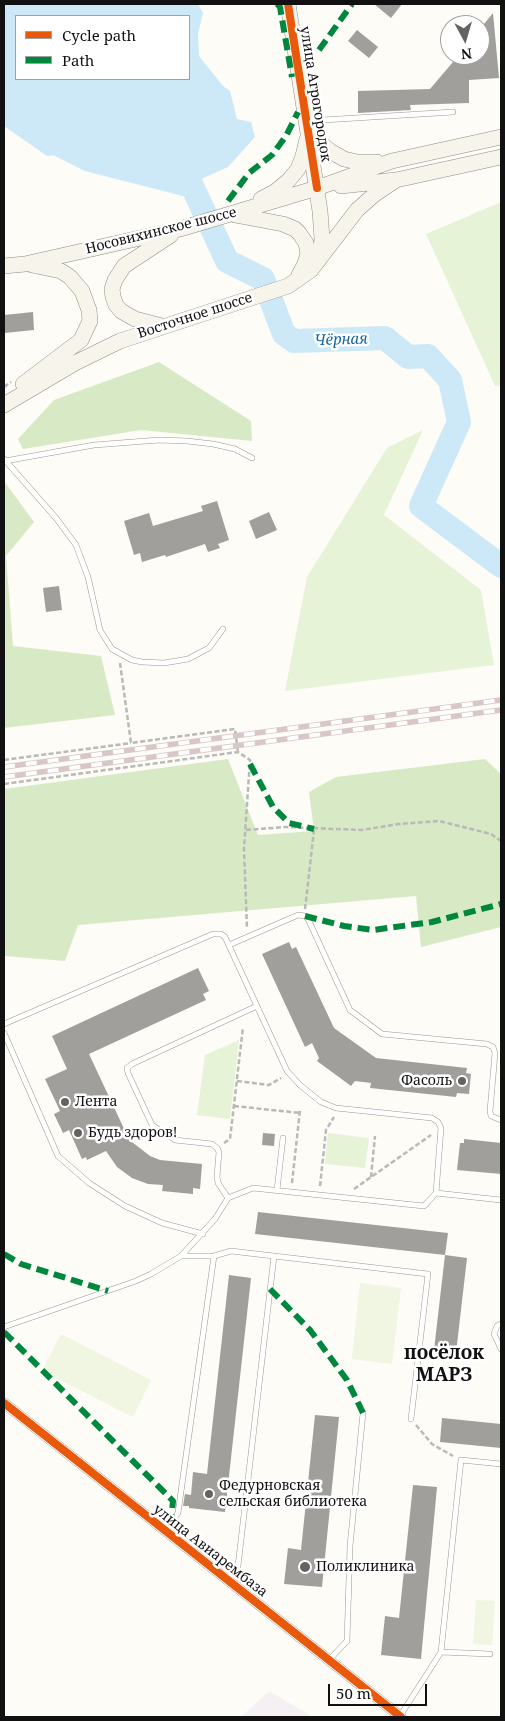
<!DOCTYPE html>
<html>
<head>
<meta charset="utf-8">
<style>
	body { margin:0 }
	#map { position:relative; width:505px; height:1721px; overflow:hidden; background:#fdfcf7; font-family:"Noto Serif",serif }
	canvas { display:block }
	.frame { position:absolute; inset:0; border:5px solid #111; pointer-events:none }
	.legend { position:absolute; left:15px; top:15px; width:175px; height:65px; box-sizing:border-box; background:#fff; border:1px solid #a0a0a0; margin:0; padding:6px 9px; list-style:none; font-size:15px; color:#111 }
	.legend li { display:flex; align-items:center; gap:10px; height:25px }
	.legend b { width:25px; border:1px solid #a0a0a0 }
	.north { position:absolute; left:440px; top:15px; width:50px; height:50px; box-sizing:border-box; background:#fff; border:1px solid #a0a0a0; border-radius:50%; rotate:174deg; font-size:14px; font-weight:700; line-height:20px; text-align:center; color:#111 }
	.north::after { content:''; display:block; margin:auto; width:18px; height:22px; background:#646362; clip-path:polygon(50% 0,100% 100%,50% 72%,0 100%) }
	.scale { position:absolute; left:328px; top:1684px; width:99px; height:22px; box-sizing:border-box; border:2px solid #111; border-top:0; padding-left:6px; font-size:15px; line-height:18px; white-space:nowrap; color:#111; -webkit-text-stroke:4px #fff; paint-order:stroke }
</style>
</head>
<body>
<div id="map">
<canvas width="505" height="1721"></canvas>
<div class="frame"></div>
<ul class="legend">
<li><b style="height:6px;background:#e8590c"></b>Cycle path</li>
<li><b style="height:6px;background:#00873e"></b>Path</li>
</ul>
<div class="north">N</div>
<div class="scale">50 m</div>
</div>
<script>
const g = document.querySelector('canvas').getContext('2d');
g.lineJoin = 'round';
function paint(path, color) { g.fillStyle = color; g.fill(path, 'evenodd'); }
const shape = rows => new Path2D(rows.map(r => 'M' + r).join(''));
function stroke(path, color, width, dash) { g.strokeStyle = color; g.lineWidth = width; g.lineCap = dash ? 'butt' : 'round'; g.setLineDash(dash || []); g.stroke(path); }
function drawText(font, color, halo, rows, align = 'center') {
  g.font = font + ' "Noto Serif",serif'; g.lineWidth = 5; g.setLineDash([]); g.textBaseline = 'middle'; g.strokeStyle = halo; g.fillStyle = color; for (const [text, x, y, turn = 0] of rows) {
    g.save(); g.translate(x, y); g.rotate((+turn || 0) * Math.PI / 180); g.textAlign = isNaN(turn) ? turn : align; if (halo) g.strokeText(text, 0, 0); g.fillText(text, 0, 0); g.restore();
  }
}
const industrial = shape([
	[269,1691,313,1717,241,1717]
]);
const green = shape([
	[501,202,501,386,495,386,426,234],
	[423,430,384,515,481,590,494,665,285,691,307,577,387,448],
	[239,1040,230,1119,197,1115,205,1055],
	[328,1133,369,1138,365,1168,325,1164]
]);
const forest = shape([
	[159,362,251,421,252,441,141,430,23,449,18,439,54,400],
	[4,481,34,522,6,556,13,646,101,656,115,715,4,728],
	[228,759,258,835,314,831,309,792,336,777,485,759,501,774,501,927,421,947,416,896,78,925,65,961,4,956,4,789]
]);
const pitch = shape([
	[360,1283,401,1288,392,1364,352,1359],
	[61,1334,151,1380,133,1417,42,1371],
	[476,1600,495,1601,492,1645,473,1644]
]);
const water = shape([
	[4,4,198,4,203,13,198,34,199,56,223,86,230,91,237,119,251,122,255,137,228,167,199,180,205,190,202,204,187,197,85,171,53,155,47,156,4,126],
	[16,16,189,16,189,79,16,79]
]);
const river = shape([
	[187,175,227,261,263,279,284,334,294,341,385,338,408,357,428,356,450,380,459,422,421,506,501,566]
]);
const building = shape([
	[374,4,402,4,391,18],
	[493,13,499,78,469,80,469,103,410,105,411,110,358,113,358,91,430,89,459,55,480,55,480,29],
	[357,30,378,47,369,58,348,41],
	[33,312,34,330,4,333,4,315],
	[217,501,229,540,218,544,220,548,208,552,205,544,166,557,165,555,142,562,140,553,134,555,124,521,149,513,153,526,203,511,201,506],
	[269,512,277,530,256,539,249,521],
	[59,586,62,610,46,612,43,588],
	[289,942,292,949,296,947,334,1028,376,1058,467,1068,466,1073,471,1074,469,1094,457,1093,456,1097,370,1088,371,1083,355,1081,351,1086,317,1061,319,1058,312,1043,305,1047,262,954],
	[198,968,209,991,203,994,206,1000,89,1054,126,1133,132,1142,150,1156,160,1160,202,1164,200,1189,193,1188,193,1194,162,1191,163,1185,148,1184,132,1178,117,1167,106,1151,87,1160,86,1157,82,1159,69,1130,63,1133,54,1114,60,1111,45,1079,67,1069,52,1036],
	[263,1133,275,1134,274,1146,262,1145],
	[464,1139,501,1143,501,1174,457,1170,460,1143,464,1143],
	[258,1212,448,1233,445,1255,255,1234],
	[445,1255,467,1258,456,1353,434,1350],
	[229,1275,251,1278,225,1512,189,1508,189,1506,183,1506,185,1494,191,1495,193,1472,207,1474],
	[315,1415,339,1417,322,1587,284,1584,288,1548,301,1550],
	[442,1418,501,1424,501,1448,440,1442],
	[413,1485,437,1487,421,1659,381,1655,385,1616,399,1618]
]);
const path = shape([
	[4,387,11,382],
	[120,663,131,743,235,729,238,752],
	[4,760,131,743],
	[4,784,238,752,250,760,244,849,247,929],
	[246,830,285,827,362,830,399,824,439,821,491,834,501,841],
	[305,909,314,830],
	[237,1081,269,1085,281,1078],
	[234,1106,300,1113],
	[224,1143,230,1139,243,1027],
	[371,1177,375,1136],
	[292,1183,300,1110],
	[320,1186,326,1130,334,1117],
	[354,1189,431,1135],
	[416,1425,432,1444,453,1456]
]);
const lane = shape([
	[307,121,453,112],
	[4,459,56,518,76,545,88,577,100,630,112,649,132,660,142,662,164,663,188,659,209,648,223,629],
	[5,461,94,445,159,440,187,441,213,444,235,449,252,458],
	[229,945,298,915,305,916,308,919,350,1010,382,1034,487,1044,493,1047,495,1053,490,1111,491,1116,501,1120],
	[4,1024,213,934,221,934,225,937,287,1071,300,1085,321,1102,336,1108,432,1118,438,1122,441,1128,436,1193],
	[4,1033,58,1156,89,1183,125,1206,162,1223,203,1234],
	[277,1190,283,1138],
	[228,1198,218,1183,217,1177,219,1152,217,1148,212,1144,175,1140,152,1125,128,1073,127,1068,132,1064,257,1006],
	[181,1256,214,1256,231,1251,428,1274,411,1419],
	[501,1324,497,1326,494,1334,501,1349],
	[4,1327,136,1281,151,1274,181,1256,215,1219,228,1198,253,1188,424,1206,436,1193,501,1200],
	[164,1531,178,1513,214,1256],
	[228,1580,238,1566,274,1256],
	[441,1652,490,1654],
	[329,1660,347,1641,350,1546,363,1413],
	[400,1716,441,1652,461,1460,501,1464]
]);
const street = shape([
	[4,1403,401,1717]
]);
const secondary = shape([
	[288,4,320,211,322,239,320,257],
	[308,132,330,151,344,159,357,162,377,162],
	[341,186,396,180,501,157],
	[261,199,276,191,288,181,298,169,303,156,307,139],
	[235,215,283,224,295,229,299,233,306,243,308,254,304,266,299,275],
	[4,266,25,264,180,229,317,188,392,161,501,137],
	[162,326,135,319,121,311,116,305,113,297,112,289,115,280,124,266,171,235],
	[23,384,81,340,90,321,89,310,82,291,70,277,61,271,32,265],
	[4,405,75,363,120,341,288,286,311,270,357,210,375,194,396,180]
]);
const rail = shape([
	[4,767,501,700],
	[4,777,501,710]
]);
const quiet = shape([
	[277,4,280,7,292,77],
	[319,50,352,4],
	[228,201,249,173,272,155,286,136,298,112],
	[250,764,273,807,289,823,314,829],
	[305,916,344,926,373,930,432,922,501,904],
	[4,1254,21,1264,108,1291],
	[270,1289,310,1330,347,1380,363,1413],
	[4,1332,173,1501,171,1522]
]);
const cycleway = shape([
	[288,4,317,188],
	[4,1403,401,1717]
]);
const markers = [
	[462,1081,5,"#646362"],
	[65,1102,5,"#646362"],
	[78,1133,5,"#646362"],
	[209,1494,5,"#646362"],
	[305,1567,6,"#646362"]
];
const streetNames = [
	["улица Агрогородок",315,94,81],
	["Носовихинское шоссе",161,231,-14],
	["Восточное шоссе",195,316,-18],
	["улица Авиарембаза",210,1551,38]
];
const poiNames = [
	["Фасоль",452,1081,"right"],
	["Лента",75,1102],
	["Будь здоров!",88,1133],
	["Федурновская",219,1486],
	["сельская библиотека",219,1502],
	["Поликлиника",316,1567]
];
const waterNames = [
	["Чёрная",341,340,-2]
];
const districtNames = [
	["посёлок",444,1354],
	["МАРЗ",444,1376]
];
paint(industrial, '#f5f0f3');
paint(green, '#e7f3d7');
paint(forest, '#d8eac5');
paint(pitch, '#f0f6e1');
paint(water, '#cde8f7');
stroke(river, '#cde8f7', 24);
paint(building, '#a19f9c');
stroke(lane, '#979795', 6);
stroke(street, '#979795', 11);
stroke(secondary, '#8e8d8b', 16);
stroke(path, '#b9b9b8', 2.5, [5, 2.5]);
stroke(lane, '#fffffe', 5);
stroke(street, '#fffffe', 10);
stroke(secondary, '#f6f4eb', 15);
stroke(rail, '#d9c6c7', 5.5);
stroke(rail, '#fff', 4, [11]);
stroke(quiet, '#00873e', 6, [12, 6]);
stroke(cycleway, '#e8590c', 8);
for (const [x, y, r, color] of markers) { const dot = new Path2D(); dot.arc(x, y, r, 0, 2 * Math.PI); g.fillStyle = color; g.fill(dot); stroke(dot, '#fff', 2); }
drawText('14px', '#111', '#fff', streetNames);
drawText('14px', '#111', '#fff', poiNames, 'left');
drawText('italic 15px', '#1768a6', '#fff', waterNames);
drawText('bold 19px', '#111', '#fff', districtNames);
</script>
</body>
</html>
